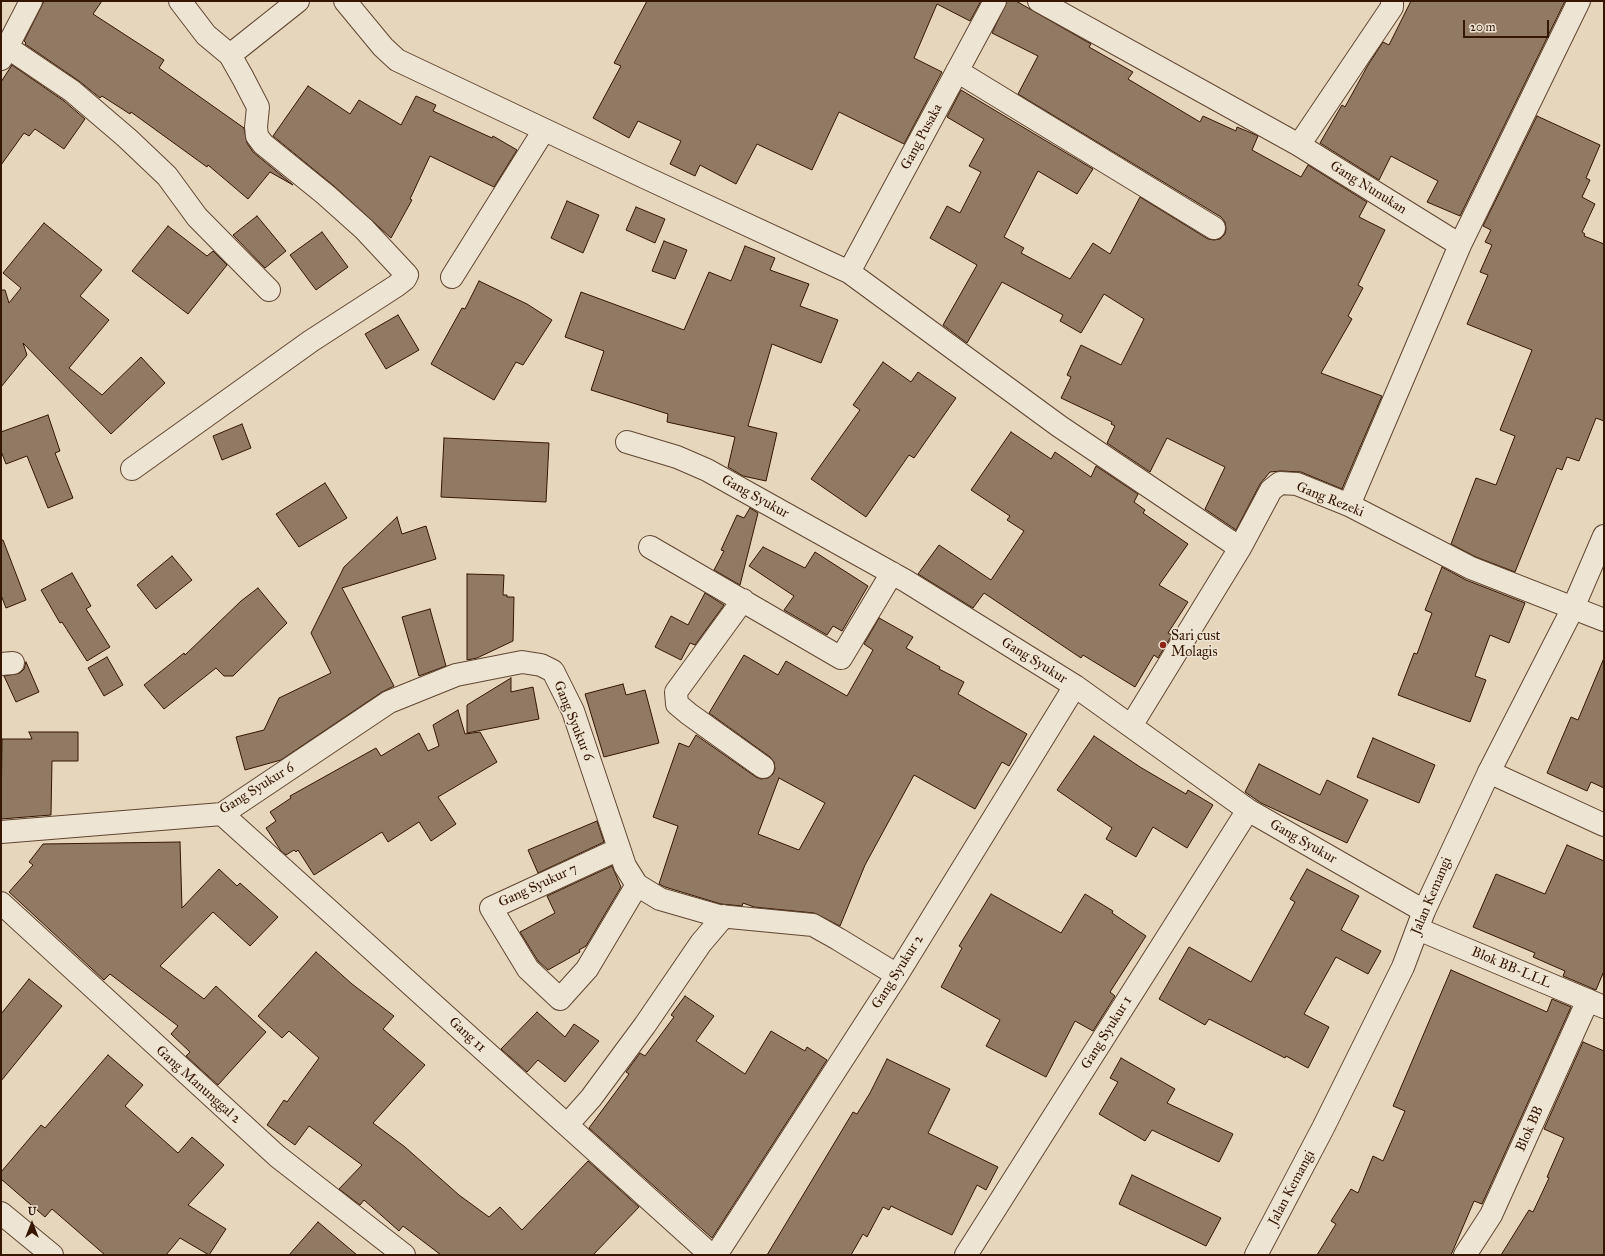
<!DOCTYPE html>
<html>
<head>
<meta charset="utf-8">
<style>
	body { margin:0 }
	#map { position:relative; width:1605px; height:1256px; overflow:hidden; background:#e5d6bc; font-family:"IM FELL Great Primer",serif }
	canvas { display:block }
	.frame { position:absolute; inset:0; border:2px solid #351603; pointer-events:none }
	.north { position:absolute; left:12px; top:1204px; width:40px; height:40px; -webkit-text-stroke:3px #eee4d3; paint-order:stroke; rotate:0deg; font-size:11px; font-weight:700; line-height:16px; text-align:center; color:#351603 }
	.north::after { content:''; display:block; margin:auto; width:14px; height:18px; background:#351603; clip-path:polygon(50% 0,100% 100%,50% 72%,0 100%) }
	.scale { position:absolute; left:1463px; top:20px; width:86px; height:18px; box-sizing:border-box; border:2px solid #351603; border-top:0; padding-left:5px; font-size:12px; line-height:14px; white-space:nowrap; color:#351603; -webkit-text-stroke:3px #eee4d3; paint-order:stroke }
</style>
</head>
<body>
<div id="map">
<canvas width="1605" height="1256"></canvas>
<div class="frame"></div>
<div class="north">U</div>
<div class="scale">20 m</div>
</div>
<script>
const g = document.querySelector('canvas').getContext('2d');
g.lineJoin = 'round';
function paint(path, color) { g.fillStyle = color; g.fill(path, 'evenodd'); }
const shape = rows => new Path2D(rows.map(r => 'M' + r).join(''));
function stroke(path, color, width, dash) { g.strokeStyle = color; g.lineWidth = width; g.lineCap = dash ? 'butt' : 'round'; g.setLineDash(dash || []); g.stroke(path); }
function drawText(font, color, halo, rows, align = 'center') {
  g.font = font + ' "IM FELL Great Primer",serif'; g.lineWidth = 3; g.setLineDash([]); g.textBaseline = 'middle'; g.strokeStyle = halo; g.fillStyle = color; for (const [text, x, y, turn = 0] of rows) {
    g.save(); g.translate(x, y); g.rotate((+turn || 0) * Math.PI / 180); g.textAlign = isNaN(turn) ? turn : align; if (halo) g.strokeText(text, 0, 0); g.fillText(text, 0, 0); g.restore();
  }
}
const building = shape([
	[44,1,102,1,93,14,164,60,159,68,244,128,247,143,253,152,293,185,270,172,248,199,208,165,207,167,131,112,130,114,102,96,100,98,79,81,25,44,26,43,24,41,44,1],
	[647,1,981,1,970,21,937,4,914,58,942,72,904,144,839,112,812,170,757,144,736,184,700,165,695,176,670,164,681,141,638,121,629,138,593,118,621,66,614,63,647,1],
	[1007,1,1016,1,1091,44,1089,47,1133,72,1128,79,1200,122,1203,116,1236,131,1237,127,1249,132,1258,136,1252,150,1301,177,1308,165,1367,202,1359,217,1385,230,1358,285,1363,288,1348,316,1352,319,1321,373,1382,396,1342,489,1301,472,1281,471,1270,472,1260,484,1236,530,1205,509,1225,467,1167,438,1150,472,1107,443,1115,426,1111,424,1112,422,1061,398,1071,377,1067,375,1081,345,1121,365,1144,319,1104,294,1081,333,1060,321,1063,315,1002,282,967,343,943,325,977,265,930,238,947,206,960,213,981,172,969,166,984,139,947,117,961,90,1093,169,1077,194,1038,171,1004,237,1024,248,1021,253,1070,279,1093,243,1110,254,1140,197,1208,239,1214,240,1220,239,1225,234,1226,229,1225,222,1221,217,1018,94,1038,56,992,33,1007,1],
	[1411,1,1565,1,1460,216,1427,202,1438,181,1391,156,1379,180,1320,143,1342,105,1345,107,1368,65,1383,42,1389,45,1411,1],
	[12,65,64,101,85,119,64,149,35,129,29,136,24,133,1,165,1,82,12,65],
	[308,86,350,114,359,100,401,125,416,96,436,105,433,111,492,138,493,136,517,150,494,187,430,156,410,199,412,200,391,238,334,186,273,136,308,86],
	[1537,116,1600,145,1586,178,1590,180,1582,197,1595,204,1582,232,1585,234,1584,236,1604,244,1604,421,1596,418,1579,461,1567,457,1562,470,1557,468,1515,572,1476,557,1451,544,1476,478,1496,485,1515,436,1500,430,1532,350,1467,324,1488,275,1480,272,1492,245,1485,242,1491,230,1483,226,1537,116],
	[567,201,599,215,583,253,551,238,567,201],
	[636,207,665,219,655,243,626,230,636,207],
	[257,216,286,251,265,268,233,235,257,216],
	[44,223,102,270,80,296,109,320,69,368,102,395,141,357,165,383,111,434,23,343,27,355,1,387,1,290,5,290,9,303,21,288,3,273,44,223],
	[168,226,207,256,213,251,227,265,188,314,132,271,168,226],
	[322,232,348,267,316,290,290,255,322,232],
	[664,241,687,250,675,279,652,271,664,241],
	[745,246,775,258,770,270,809,284,800,306,838,320,821,363,772,344,748,426,777,433,766,481,743,476,728,467,735,437,667,422,668,414,591,390,604,351,565,337,581,292,684,330,709,272,731,281,745,246],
	[479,281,527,304,552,320,523,365,516,362,494,400,431,364,462,308,465,309,479,281],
	[398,315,419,350,386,369,365,334,398,315],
	[883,362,911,382,918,372,956,398,914,458,909,455,866,517,811,479,860,410,853,405,883,362],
	[48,415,60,451,55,453,73,498,48,508,27,456,6,464,1,451,1,432,48,415],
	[242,424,251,448,222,460,213,436,242,424],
	[1011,432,1051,459,1055,452,1091,477,1096,466,1138,494,1134,502,1145,510,1143,513,1188,544,1159,585,1188,602,1168,633,1172,635,1158,658,1154,655,1135,687,1083,655,1081,658,984,593,973,608,918,574,939,545,991,580,1024,531,1007,520,1010,516,971,490,1011,432],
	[444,438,549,443,546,502,441,497,444,438],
	[325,483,347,518,299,547,276,514,325,483],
	[750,508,758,513,740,585,714,570,724,551,721,550,737,515,744,518,750,508],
	[397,517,402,534,426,526,436,559,342,588,394,686,382,692,281,760,245,770,236,737,264,730,279,698,331,673,311,633,344,567,397,517],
	[1,540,3,540,26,600,6,608,1,595,1,540],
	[763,547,805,568,815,552,868,586,842,631,833,626,827,635,784,610,794,596,749,566,763,547],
	[172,556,192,580,156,609,137,585,172,556],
	[1442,567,1466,580,1525,603,1509,643,1490,635,1475,676,1486,680,1470,722,1398,695,1414,653,1417,654,1432,613,1425,610,1442,567],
	[72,573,91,606,86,609,110,647,87,661,62,622,60,623,41,590,72,573],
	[467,574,504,575,503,595,507,595,507,597,514,597,513,641,477,658,467,660,467,574],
	[258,588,287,623,233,676,224,676,216,668,164,709,144,685,184,653,185,655,241,601,258,588],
	[705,593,724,605,695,645,690,643,681,660,655,647,671,616,688,625,705,593],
	[430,609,446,666,419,676,402,617,430,609],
	[879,618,913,637,906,648,940,667,939,669,964,682,958,694,1027,734,1009,766,1002,762,975,809,914,775,865,865,840,926,814,913,754,907,743,903,742,906,721,904,665,887,659,884,678,826,653,817,679,743,689,747,696,735,756,777,761,779,768,778,773,774,775,769,774,762,770,757,709,713,744,655,778,675,786,661,847,696,873,650,864,644,879,618],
	[779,778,825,803,799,850,758,834,779,778],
	[107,657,123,685,104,696,88,668,107,657],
	[1604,658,1604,788,1591,782,1587,791,1547,773,1571,717,1578,720,1604,658],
	[26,662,39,692,16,702,4,676,20,673,24,669,26,662],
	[511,678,511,692,533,687,539,719,467,733,467,705,511,678],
	[623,684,626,695,645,690,659,743,604,757,585,694,623,684],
	[458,710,465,734,480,732,497,762,438,797,456,824,431,841,419,822,388,842,382,832,314,875,298,850,296,852,294,850,286,855,281,851,266,828,276,821,270,812,291,798,290,796,376,748,381,756,419,733,428,751,439,746,433,725,458,710],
	[29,732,78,732,78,761,52,761,51,815,1,819,2,739,32,739,29,732],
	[1094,736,1140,767,1186,794,1188,790,1213,805,1187,848,1153,827,1136,857,1106,839,1112,828,1057,790,1094,736],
	[1373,738,1435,765,1419,803,1357,777,1373,738],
	[1259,764,1320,795,1327,780,1368,800,1347,843,1261,803,1245,792,1259,764],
	[597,821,604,842,538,873,528,850,597,821],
	[180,842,182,908,219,869,237,886,240,883,278,917,250,946,213,912,160,966,204,999,216,986,266,1032,218,1085,186,1056,190,1052,171,1034,178,1026,110,974,104,980,9,892,33,865,29,862,43,844,180,842],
	[1567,845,1604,861,1604,971,1596,990,1563,976,1565,971,1533,957,1535,953,1473,927,1496,874,1545,894,1567,845],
	[612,866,621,887,586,946,579,950,580,952,548,970,538,961,520,932,555,913,547,896,612,866],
	[1307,869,1359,896,1341,930,1381,951,1368,974,1336,957,1304,1014,1329,1027,1308,1068,1286,1056,1285,1058,1209,1019,1205,1025,1159,999,1189,947,1251,982,1295,902,1290,899,1307,869],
	[991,894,1061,933,1085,894,1113,911,1112,913,1146,936,1110,992,1115,996,1093,1031,1075,1021,1046,1077,986,1046,1000,1020,941,987,962,948,959,946,991,894],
	[316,952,352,984,394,1016,383,1029,425,1065,373,1123,405,1147,459,1195,489,1217,500,1207,522,1230,588,1161,639,1207,593,1255,441,1255,403,1226,399,1231,364,1200,360,1205,339,1189,362,1165,309,1126,295,1145,267,1125,284,1100,287,1102,319,1058,289,1031,282,1038,258,1016,316,952],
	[1451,970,1547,1012,1552,999,1571,1007,1482,1204,1474,1201,1451,1255,1317,1255,1336,1224,1331,1221,1351,1189,1358,1193,1373,1156,1383,1161,1405,1111,1393,1106,1451,970],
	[29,979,62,1006,1,1081,1,1014,29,979],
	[685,996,714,1016,696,1041,745,1074,771,1031,805,1051,807,1047,827,1060,712,1238,589,1128,629,1074,626,1072,640,1053,645,1056,674,1017,671,1015,685,996],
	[537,1012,565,1037,574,1024,599,1041,565,1082,538,1060,527,1072,501,1049,537,1012],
	[1583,1042,1604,1051,1604,1255,1501,1255,1529,1210,1533,1212,1549,1178,1547,1177,1564,1138,1544,1129,1583,1042],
	[108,1055,143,1085,125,1106,178,1153,192,1137,224,1165,188,1205,226,1229,209,1255,180,1238,166,1255,105,1255,52,1209,45,1217,1,1179,1,1172,41,1125,45,1128,108,1055],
	[1121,1058,1175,1089,1167,1103,1233,1134,1219,1162,1152,1130,1145,1141,1099,1114,1118,1082,1110,1078,1121,1058],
	[887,1059,950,1089,928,1133,998,1167,986,1190,977,1185,952,1235,891,1206,889,1210,883,1207,867,1237,863,1234,851,1255,767,1255,853,1112,857,1114,870,1093,887,1059],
	[1132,1175,1221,1218,1206,1246,1119,1204,1132,1175],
	[318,1222,357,1255,289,1255,318,1222]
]);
const minor = shape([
	[345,1,383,47,397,60,642,176,849,272,1059,426,1240,548],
	[1039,1,1299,145,1460,245],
	[7,47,72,91,127,138,167,176,197,217,269,290],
	[230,55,298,1],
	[1,59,31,1],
	[957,71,1214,228],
	[1299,145,1392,7,1392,1],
	[849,272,995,1],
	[452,277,544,130],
	[627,442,677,457,707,470,906,581,1075,686,1248,810,1424,911],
	[132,469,311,341,396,286,405,279,407,275,364,229,326,195,263,144,257,136,256,127,258,107,243,78,230,55,206,35,180,1],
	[1349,505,1460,245,1579,1],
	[650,547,841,658,892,573],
	[743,600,676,692,677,704,689,714,763,767],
	[1,664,13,663],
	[1131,726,1240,548,1271,490,1280,483,1297,484,1349,505,1471,568,1604,620],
	[1489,772,1604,825],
	[222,814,711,1255],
	[1,832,222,814,389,702,456,675,522,662,541,665,553,671,573,711,625,866,637,885,660,899,719,916,813,925,838,939,897,975],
	[619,849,491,908,528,969,560,999,587,969,637,885],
	[1,903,277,1156,404,1255],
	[1418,929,1604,1007],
	[567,1125,591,1098,645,1025,701,943,724,916],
	[1,1213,52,1255],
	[716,1255,897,975,1075,686],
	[966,1255,1248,810],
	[1465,1255,1491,1215,1588,1000]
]);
const tertiary = shape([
	[1256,1255,1323,1128,1403,967,1424,911,1489,772,1573,608,1604,536]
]);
const markers = [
	[1163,645,4,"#8f2418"]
];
const streetNames = [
	["Gang Pusaka",922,137,-62],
	["Gang Nunukan",1368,188,32],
	["Gang Syukur",755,497,29],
	["Gang Rezeki",1330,500,22],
	["Gang Syukur",1034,661,32],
	["Gang Syukur 6",573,721,68],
	["Gang Syukur 6",257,789,-32],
	["Gang Syukur",1303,842,30],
	["Gang Syukur 7",538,886,-25],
	["Jalan Kemangi",1432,896,-67],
	["Blok BB-LLL",1511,968,23],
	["Gang Syukur 2",898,972,-58],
	["Gang Syukur 1",1107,1033,-58],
	["Gang 11",467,1035,42],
	["Gang Manunggal 2",198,1085,42],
	["Blok BB",1530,1129,-66],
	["Jalan Kemangi",1292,1188,-62]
];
const poiNames = [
	["Sari cust",1171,637],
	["Molagis",1171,653]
];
paint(building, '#917a63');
stroke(building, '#351603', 1);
stroke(minor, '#614631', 24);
stroke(tertiary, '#614631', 24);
stroke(minor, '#eee4d3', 22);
stroke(tertiary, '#eee4d3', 22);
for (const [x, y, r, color] of markers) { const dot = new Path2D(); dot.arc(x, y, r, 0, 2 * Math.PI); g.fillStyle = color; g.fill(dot); stroke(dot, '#eee4d3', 1.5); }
drawText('14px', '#351603', '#eee4d3', streetNames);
drawText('14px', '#351603', '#eee4d3', poiNames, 'left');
</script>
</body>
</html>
